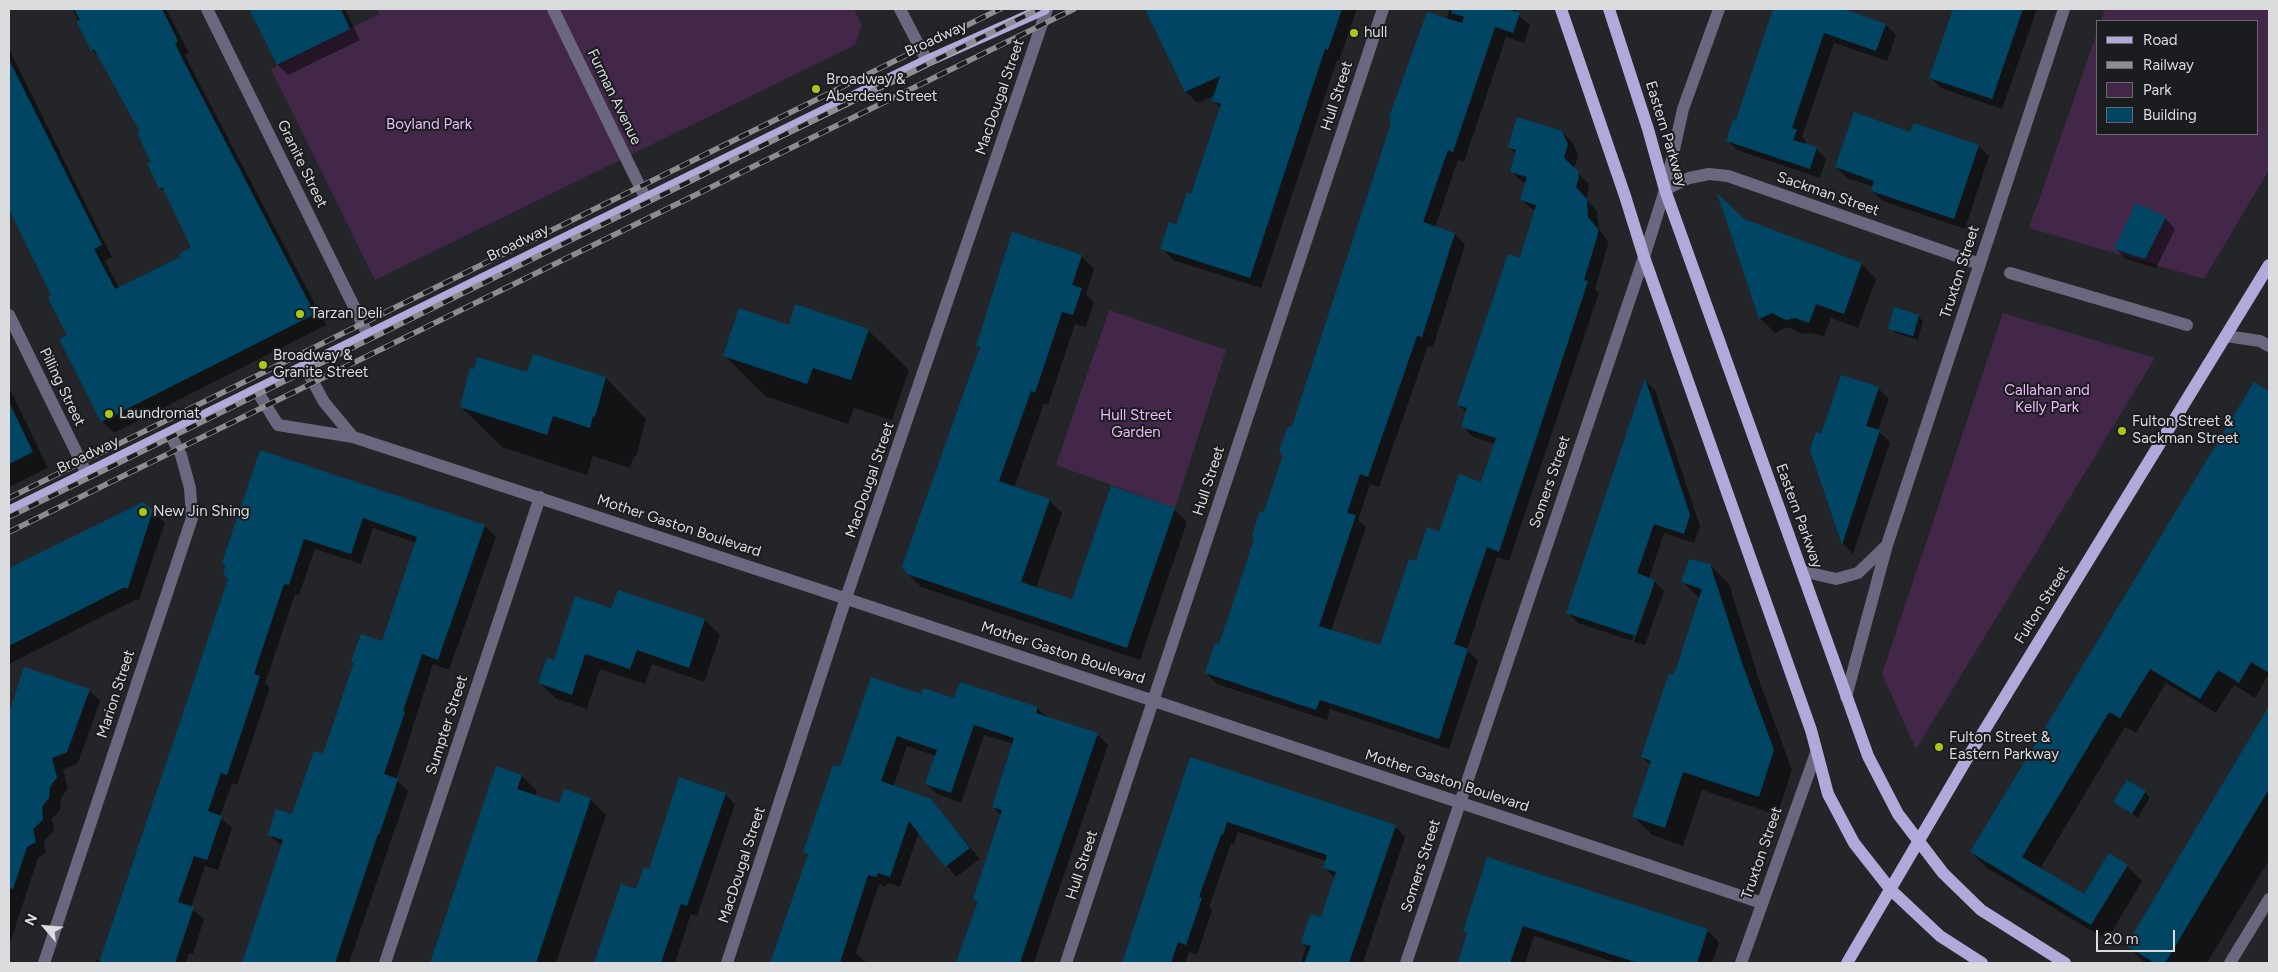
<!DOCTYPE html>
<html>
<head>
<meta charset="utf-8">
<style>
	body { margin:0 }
	#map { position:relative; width:2278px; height:972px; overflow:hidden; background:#232529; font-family:Figtree,sans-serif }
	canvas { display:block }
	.frame { position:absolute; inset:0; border:10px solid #dadcde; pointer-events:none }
	.legend { position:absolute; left:2096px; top:20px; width:162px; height:115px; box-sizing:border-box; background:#1a1c1f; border:1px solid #67696b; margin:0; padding:6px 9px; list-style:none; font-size:15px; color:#dadcde }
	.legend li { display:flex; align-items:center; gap:10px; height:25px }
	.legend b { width:25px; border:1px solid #67696b }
	.north { position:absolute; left:20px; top:902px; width:50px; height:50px; -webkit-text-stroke:4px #1a1c1f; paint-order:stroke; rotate:297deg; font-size:14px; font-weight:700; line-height:20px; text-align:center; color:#dadcde }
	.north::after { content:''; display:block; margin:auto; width:18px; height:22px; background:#dadcde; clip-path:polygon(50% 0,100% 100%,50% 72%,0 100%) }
	.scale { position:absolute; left:2096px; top:930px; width:79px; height:22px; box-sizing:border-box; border:2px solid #dadcde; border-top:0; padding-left:6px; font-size:15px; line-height:18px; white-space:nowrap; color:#dadcde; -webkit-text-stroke:4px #1a1c1f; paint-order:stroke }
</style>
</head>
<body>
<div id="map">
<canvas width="2278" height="972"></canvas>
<div class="frame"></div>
<ul class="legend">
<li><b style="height:6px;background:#b1a9d9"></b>Road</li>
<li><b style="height:6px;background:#8b8d90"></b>Railway</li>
<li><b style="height:14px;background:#432748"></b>Park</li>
<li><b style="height:14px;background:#004664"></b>Building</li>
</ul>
<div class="north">N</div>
<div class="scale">20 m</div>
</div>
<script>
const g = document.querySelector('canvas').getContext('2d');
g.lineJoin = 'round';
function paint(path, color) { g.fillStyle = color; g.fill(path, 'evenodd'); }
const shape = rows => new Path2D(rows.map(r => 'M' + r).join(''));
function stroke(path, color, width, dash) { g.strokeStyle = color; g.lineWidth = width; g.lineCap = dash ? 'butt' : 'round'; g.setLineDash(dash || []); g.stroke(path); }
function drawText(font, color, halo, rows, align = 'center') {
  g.font = font + ' Figtree,sans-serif'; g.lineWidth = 4; g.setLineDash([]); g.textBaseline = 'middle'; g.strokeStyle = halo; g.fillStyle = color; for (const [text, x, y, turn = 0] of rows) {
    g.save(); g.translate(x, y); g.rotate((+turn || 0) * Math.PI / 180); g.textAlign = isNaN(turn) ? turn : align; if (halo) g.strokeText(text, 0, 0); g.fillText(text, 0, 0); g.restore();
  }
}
const green = shape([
	[377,9,854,9,862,25,855,45,375,280,271,69,379,14],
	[2105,9,2269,9,2269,170,2204,279,2029,228,2097,33,2097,134,2257,134,2257,21,2101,21],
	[1109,310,1226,350,1175,508,1056,465],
	[2003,313,2155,358,1916,749,1882,674]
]);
const shadow = shape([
	[73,9,166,9,189,53,185,55,195,75,326,325,114,433,102,421,61,340,69,336,52,295,9,210,9,49,112,257,105,261,119,288,182,258,193,248,167,194,160,188,141,133,101,59,92,50],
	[259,9,345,9,360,40,288,75,278,65,252,12],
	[1153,9,1357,9,1339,61,1337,60,1261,288,1173,260,1162,248,1177,226,1192,196,1221,108,1213,101,1215,95,1198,103,1186,92,1147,11],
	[1450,9,1517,9,1515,13,1530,25,1524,43,1506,37,1464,162,1458,160,1435,228,1455,234,1465,245,1433,347,1428,346,1379,487,1370,484,1358,520,1366,527,1331,631,1381,647,1417,563,1482,484,1495,444,1473,437,1462,426,1467,413,1459,405,1521,260,1536,212,1521,200,1526,183,1522,182,1511,171,1516,154,1509,147,1562,132,1573,143,1578,155,1574,169,1588,183,1589,188,1586,199,1597,211,1599,229,1608,241,1608,245,1595,289,1599,293,1509,561,1497,557,1467,650,1478,661,1449,749,1330,709,1327,720,1217,684,1206,673,1220,646,1293,427],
	[1775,9,1829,9,1865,21,1886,25,1896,35,1887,61,1834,43,1802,137,1806,141,1805,145,1816,148,1826,159,1820,178,1737,150,1727,140,1737,121],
	[1954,9,2037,9,2002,109,1941,88,1931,78],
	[1911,134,1978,146,1989,156,1965,229,1883,201,1872,191,1874,187,1847,178,1836,167],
	[2165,218,2175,229,2156,268,2126,259,2116,249],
	[1744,220,1862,264,1876,279,1858,328,1831,318,1824,337,1811,333,1802,334,1787,327,1775,333,1760,318],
	[1081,256,1094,269,1086,294,1094,302,1086,327,1075,324,1048,405,1044,403,1014,488,1049,500,1062,513,1036,588,1073,601,1174,509,1187,522,1140,660,921,587,908,574,980,349,977,346],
	[1918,316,1923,321,1918,340,1895,333,1890,328],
	[790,326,868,330,909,370,892,420,854,408,848,424,765,396,724,355],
	[534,355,606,378,646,419,636,457,634,456,630,468,593,456,587,475,502,447,461,407,528,374],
	[1646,381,1655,390,1700,526,1694,543,1664,533,1649,579,1654,581,1664,591,1645,645,1634,642,1654,585,1652,585,1632,641,1578,623,1568,613],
	[2254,384,2269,393,2269,678,2267,677,2255,698,2234,685,2216,713,2166,683,2136,733,2125,727,2040,869,2085,896,2127,866,2142,881,2107,940,1987,868,1971,852],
	[9,387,48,468,9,487],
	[1878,388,1889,399,1878,431,1890,442,1853,554,1843,544,1811,450,1822,436],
	[261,451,485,526,496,537,449,670,433,664,396,780,408,791,349,963,244,963,282,846,269,835,293,816,324,756,355,663,353,661,383,642,417,543,373,528,361,564,315,549,299,595,295,594,265,683,270,688,237,785,232,783,220,817,232,828,218,870,205,866,191,908,204,919,193,954,189,953,186,963,95,963,96,959,101,961,229,579,227,566,223,563],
	[143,503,165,523,139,600,135,600,9,664,9,569],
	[1710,565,1729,584,1760,683,1792,770,1777,815,1702,790,1683,846,1652,835,1633,816,1650,765,1642,757,1674,676,1700,599,1683,582],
	[618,591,705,620,720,635,704,682,652,664,645,684,600,669,587,709,555,698,540,683,555,662,612,610],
	[25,669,89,690,100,701,78,763,63,770,68,788,61,798,60,810,52,819,54,831,44,841,46,853,38,858,9,946,9,717],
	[922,696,1037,708,1048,718,1097,734,1108,745,1034,963,958,963,979,902,975,898,1002,816,993,806,1014,744,984,735,961,803,937,794,926,784,936,756,907,746,893,787,931,800,980,859,956,877,919,832,900,887,888,883,886,887,879,884,856,953,867,963,772,963,809,856,805,852,841,769],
	[2261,722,2269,726,2269,860,2207,963,2145,963,2128,946],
	[1191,758,1395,826,1405,837,1363,963,1301,963,1306,946,1302,942,1321,918,1335,878,1324,867,1326,861,1238,832,1234,845,1231,844,1209,907,1212,910,1197,955,1189,952,1185,963,1123,963],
	[497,768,522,776,537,791,535,797,560,805,590,799,606,815,556,963,431,963],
	[2145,792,2150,797,2138,818,2115,802],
	[725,794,735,804,697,916,691,914,675,963,596,963,621,886,637,891,650,871],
	[1488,858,1707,930,1719,942,1712,963,1617,963,1534,936,1525,963,1459,963,1468,935,1464,932]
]);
const building = shape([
	[74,9,162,9,178,41,175,43,184,62,315,314,101,422,59,339,67,335,48,298,51,295,9,210,9,60,102,245,94,249,115,289,180,257,179,254,191,247,162,187,159,189,147,163,151,162,137,133,140,132,94,49,91,51,77,22,80,20],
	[249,9,341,9,350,29,277,65],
	[1145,9,1342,9,1328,50,1325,49,1250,278,1160,249,1169,222,1176,225,1187,193,1191,194,1221,104,1212,101,1220,76,1185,92],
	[1452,9,1507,9,1520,13,1513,33,1495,27,1453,152,1448,150,1423,222,1455,233,1422,337,1417,336,1368,477,1360,474,1347,513,1356,515,1319,626,1380,645,1409,559,1416,561,1427,527,1439,532,1459,474,1481,482,1496,438,1461,427,1467,408,1457,405,1508,254,1520,258,1536,205,1520,200,1527,177,1510,172,1516,150,1508,147,1517,117,1562,131,1568,144,1564,158,1578,171,1579,177,1576,187,1587,199,1588,217,1598,229,1598,234,1584,280,1588,281,1499,552,1487,547,1454,644,1468,649,1439,739,1320,700,1316,710,1205,673,1215,643,1219,644,1235,597,1254,539,1252,536,1259,513,1264,511,1283,455,1279,451,1287,428,1292,426,1391,123,1389,117,1427,12,1462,23,1464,17,1451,13],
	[1773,9,1844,9,1886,24,1876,51,1824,33,1792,128,1797,130,1793,140,1817,147,1810,169,1726,141,1733,119,1736,120],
	[1953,9,2023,9,1992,99,1929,78],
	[1854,112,1910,132,1914,123,1979,145,1954,219,1871,191,1874,181,1835,167],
	[1717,193,1744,219,1862,263,1844,314,1816,304,1809,323,1795,318,1786,320,1772,313,1759,319],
	[2136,203,2166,217,2145,259,2114,249],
	[1012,232,1082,255,1072,285,1082,288,1073,315,1062,312,1035,393,1031,391,999,481,1050,499,1021,582,1072,599,1111,486,1175,508,1127,648,907,574,902,566,980,347,976,346],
	[795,304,869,329,851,380,813,368,807,384,723,356,739,308,789,325],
	[1894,307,1919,315,1913,336,1888,329],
	[533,354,606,377,595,417,593,416,590,428,553,416,547,435,460,407,470,368,474,369,477,357,527,372],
	[1841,375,1879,387,1866,426,1880,430,1842,545,1810,450,1816,432,1821,434],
	[1645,378,1690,515,1684,534,1654,524,1637,573,1655,580,1635,636,1566,613],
	[2254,382,2269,391,2269,673,2251,662,2239,683,2218,670,2200,699,2150,669,2120,718,2109,712,2022,857,2084,894,2109,853,2128,865,2091,925,1970,852],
	[9,402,33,452,9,464],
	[260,450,485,525,438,660,422,654,403,711,405,712,384,774,398,779,379,835,378,834,335,963,242,963,283,840,268,835,276,809,292,814,314,751,323,754,354,662,351,661,361,634,382,641,417,537,363,518,351,554,304,539,289,585,284,584,254,674,260,676,242,731,227,775,221,773,208,811,222,816,207,860,194,856,178,902,194,907,175,963,99,963,228,579,223,573,226,565,222,563],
	[143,502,153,510,128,588,123,588,9,646,9,568],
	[1689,559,1710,564,1742,663,1774,750,1759,797,1683,772,1665,828,1632,817,1651,761,1641,757,1669,673,1674,675,1702,589,1681,582],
	[618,590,705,619,689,668,637,650,630,669,585,654,572,695,538,683,547,658,554,660,575,596,611,608],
	[24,667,90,689,67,752,52,758,57,777,50,787,49,798,42,807,43,820,33,829,36,842,27,847,13,889,9,888,9,713],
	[871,677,921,694,923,688,954,698,960,682,1038,707,1036,713,1098,733,1020,963,956,963,978,901,973,899,1002,810,992,807,1014,738,974,725,951,793,925,784,937,750,897,736,881,781,931,799,970,848,945,867,909,821,890,877,878,873,876,877,868,875,840,963,770,963,808,854,803,852,833,765,840,767],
	[2269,706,2269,789,2165,963,2155,963,2126,946],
	[1190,757,1396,825,1349,963,1304,963,1311,946,1301,943,1307,924,1311,914,1321,917,1336,872,1323,868,1327,855,1227,822,1223,835,1221,835,1199,897,1202,898,1186,945,1178,942,1171,963,1122,963],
	[496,766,522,775,517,789,559,803,564,789,591,798,536,963,430,963],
	[679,777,726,793,687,906,681,904,661,963,594,963,621,884,636,889,644,867,649,869],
	[2127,780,2146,791,2132,814,2113,802],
	[1487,857,1708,929,1697,963,1638,963,1523,926,1510,963,1458,963,1467,933,1463,932]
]);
const minor = shape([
	[207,9,368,335],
	[553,9,646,199],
	[900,9,927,61],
	[1665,190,1689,178,1709,174,1728,176,1980,264],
	[2010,273,2187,325],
	[9,315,87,474],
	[2226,336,2260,341,2269,346],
	[305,367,324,402,353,437],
	[257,391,278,425,353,437,814,588,1762,903],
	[1802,571,1836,579,1858,573,1885,547],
	[1846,697,1887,545,2064,9],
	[44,963,192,518,190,488,181,455,170,434],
	[385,963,540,497],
	[727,963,846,598,1047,9],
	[1066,963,1383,9],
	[1406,963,1644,257,1665,190,1683,109,1719,9],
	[1741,963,1816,753],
	[2230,963,2269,899]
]);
const major = shape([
	[1561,9,1625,196,1644,257,1811,730,1828,794,1854,843,1891,890,1940,936,1982,963],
	[1609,9,1648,129,1665,190,1868,756,1898,814,1943,873,1981,910,2065,963],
	[9,512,927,61,1044,9],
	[1847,963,1965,762,2269,265]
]);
const rail = shape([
	[9,498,1000,9],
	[9,517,1039,9],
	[9,532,1074,9]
]);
const markers = [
	[1354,33,5,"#a8c71d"],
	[816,89,5,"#a8c71d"],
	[300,314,5,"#a8c71d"],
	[263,365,5,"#a8c71d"],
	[109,414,5,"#a8c71d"],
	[2122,431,5,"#a8c71d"],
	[143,512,5,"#a8c71d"],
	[1939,747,5,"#a8c71d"]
];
const poiNames = [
	["hull",1364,33],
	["Broadway &",826,80],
	["Aberdeen Street",826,97],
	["Tarzan Deli",310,314],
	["Broadway &",273,356],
	["Granite Street",273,373],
	["Laundromat",119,414],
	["Fulton Street &",2132,422],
	["Sackman Street",2132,439],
	["New Jin Shing",153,512],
	["Fulton Street &",1949,738],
	["Eastern Parkway",1949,755]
];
const streetNames = [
	["Broadway",936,39,-25],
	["Hull Street",1337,96,-72],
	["Furman Avenue",614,97,64],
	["MacDougal Street",1000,97,-71],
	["Eastern Parkway",1666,134,73],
	["Granite Street",302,164,64],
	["Sackman Street",1828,194,19],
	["Broadway",518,243,-26],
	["Truxton Street",1960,272,-72],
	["Pilling Street",62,387,64],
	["Broadway",88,455,-26],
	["MacDougal Street",870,480,-71],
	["Hull Street",1209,481,-72],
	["Somers Street",1550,482,-71],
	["Eastern Parkway",1799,516,70],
	["Mother Gaston Boulevard",679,526,18],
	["Fulton Street",2042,605,-58],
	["Mother Gaston Boulevard",1063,653,18],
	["Marion Street",116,694,-72],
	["Sumpter Street",447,725,-72],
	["Mother Gaston Boulevard",1447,781,18],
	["Truxton Street",1762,853,-71],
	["MacDougal Street",742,865,-72],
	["Hull Street",1082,865,-72],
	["Somers Street",1421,866,-72]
];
const parkNames = [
	["Boyland Park",429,125],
	["Callahan and",2047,391],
	["Kelly Park",2047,408],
	["Hull Street",1136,416],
	["Garden",1136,433]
];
paint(green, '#432748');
paint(shadow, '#0007');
paint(building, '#004664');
stroke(minor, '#6b677e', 12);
stroke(major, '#b1a9d9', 12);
stroke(rail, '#8b8d90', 5.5);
stroke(rail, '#1a1c1f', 4, [11]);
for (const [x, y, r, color] of markers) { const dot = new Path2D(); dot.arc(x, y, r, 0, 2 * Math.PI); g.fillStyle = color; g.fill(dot); stroke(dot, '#1a1c1f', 2); }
drawText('15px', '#dadcde', '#1a1c1f', poiNames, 'left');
drawText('15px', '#dadcde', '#1a1c1f', streetNames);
drawText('15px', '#f0b7fb', '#1a1c1f', parkNames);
</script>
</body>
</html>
